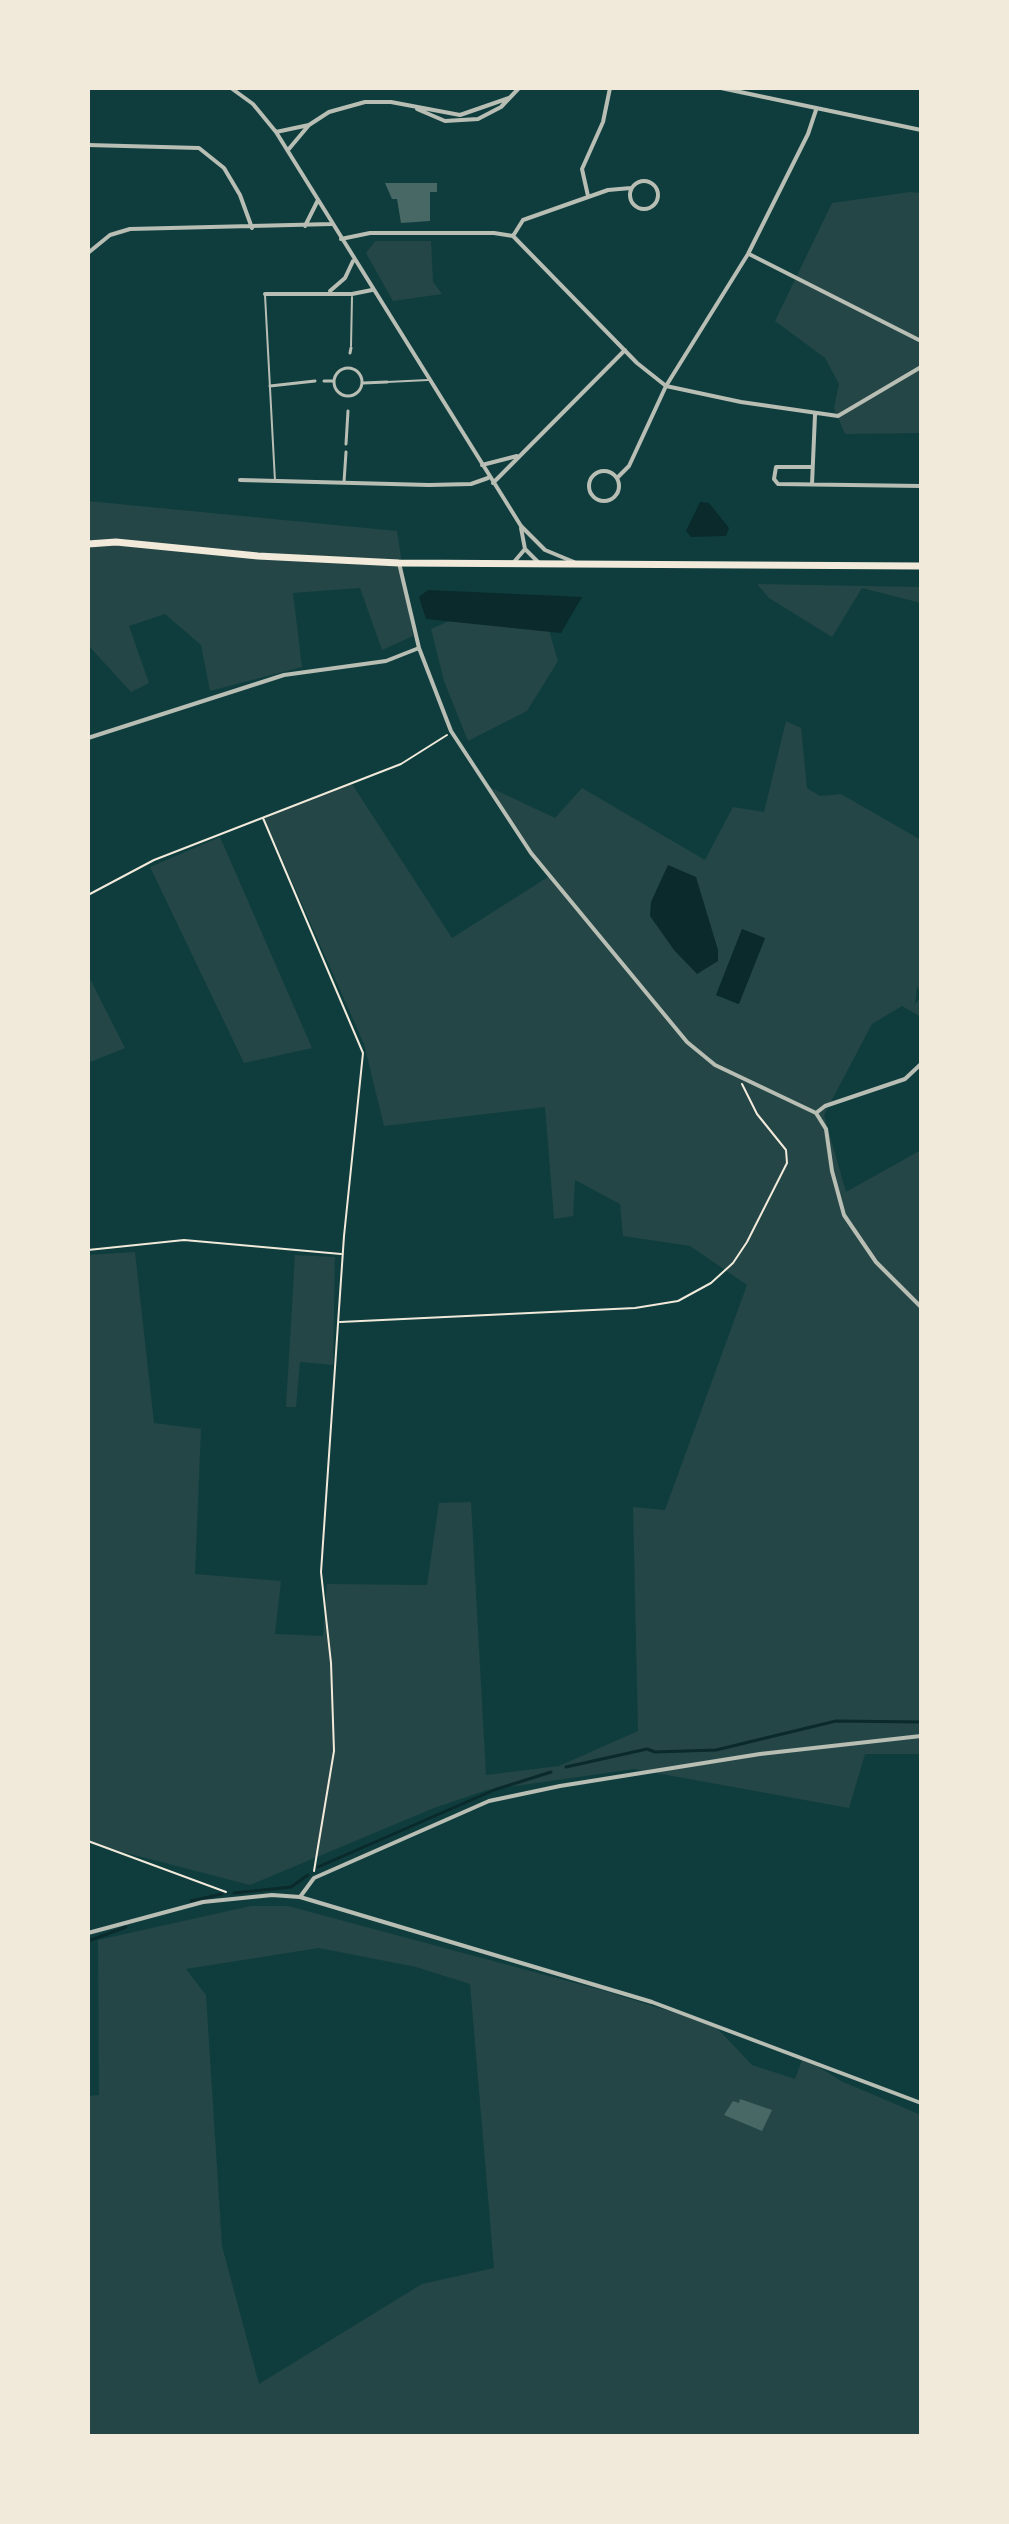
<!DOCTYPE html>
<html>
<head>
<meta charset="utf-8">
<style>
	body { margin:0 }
	#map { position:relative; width:1009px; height:2524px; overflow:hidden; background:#0f3d3e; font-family:Manrope,sans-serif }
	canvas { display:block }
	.frame { position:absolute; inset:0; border:90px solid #f1e9da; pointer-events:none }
</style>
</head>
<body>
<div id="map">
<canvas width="1009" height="2524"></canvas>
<div class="frame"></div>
</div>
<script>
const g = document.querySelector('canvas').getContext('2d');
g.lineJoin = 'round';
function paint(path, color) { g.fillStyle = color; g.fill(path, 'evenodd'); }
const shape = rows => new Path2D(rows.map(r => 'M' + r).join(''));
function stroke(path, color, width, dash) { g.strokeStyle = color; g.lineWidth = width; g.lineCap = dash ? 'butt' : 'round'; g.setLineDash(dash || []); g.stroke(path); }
const green = shape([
	[910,192,921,193,921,433,845,434,834,408,839,384,825,358,775,321,832,203],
	[375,241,431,241,433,282,442,294,393,301,366,253],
	[88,501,397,531,413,636,382,650,360,588,293,593,302,667,210,691,201,645,165,614,129,626,149,683,131,692,88,645],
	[757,584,921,587,921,603,862,588,832,637,769,598],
	[465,614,546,620,558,661,527,711,468,741,444,681,431,629],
	[786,721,801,728,807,788,820,796,841,794,921,840,921,996,917,986,915,1004,921,997,921,1017,902,1006,872,1024,824,1115,846,1192,921,1150,921,1754,865,1754,849,1808,634,1769,487,1790,434,1808,250,1885,88,1843,88,1255,135,1252,154,1423,201,1429,195,1574,281,1581,275,1634,323,1636,327,1584,427,1585,439,1503,471,1502,486,1775,559,1766,638,1731,633,1507,665,1510,747,1285,690,1246,623,1236,620,1204,575,1180,573,1216,554,1219,545,1107,384,1126,364,1044,264,818,352,784,452,938,548,877,485,785,555,818,582,788,705,860,733,807,764,812],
	[742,930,765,939,738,1004,716,995],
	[220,837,312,1048,244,1063,150,867],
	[88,975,125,1048,88,1063],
	[295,1255,335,1257,333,1365,300,1362,296,1407,286,1407],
	[251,1906,288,1906,605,1991,714,2025,752,2065,795,2079,803,2057,841,2081,921,2115,921,2436,88,2436,88,2096,99,2095,98,1940],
	[319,1948,416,1967,470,1984,494,2268,422,2284,259,2384,222,2246,206,1995,186,1969]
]);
const water = shape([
	[700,502,709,503,729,528,726,536,691,537,686,531],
	[428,590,582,597,561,633,426,619,419,597],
	[668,865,696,877,718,950,718,961,697,974,674,950,650,916,651,902],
	[742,929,765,938,739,1004,716,995]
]);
const stream = shape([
	[566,1767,647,1749,655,1752,716,1750,836,1721,921,1722],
	[318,1867,494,1790,551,1772],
	[234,1893,291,1887,308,1875],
	[191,1901,222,1894],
	[88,1941,126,1927]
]);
const building = shape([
	[385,183,437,183,437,192,430,192,430,221,401,223,397,199,392,199],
	[740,2099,772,2110,762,2131,724,2115,733,2101,739,2103]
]);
const path = shape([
	[263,818,363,1053,344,1236,321,1572,331,1663,334,1751,314,1871],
	[88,895,154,860,401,764,447,735],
	[88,1250,184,1240,341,1254],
	[340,1322,635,1308,678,1301,711,1283,733,1263,747,1242,787,1163,786,1150,757,1114,742,1084],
	[88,1841,226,1892]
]);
const service = shape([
	[265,295,275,481],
	[351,346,352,297],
	[387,382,428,380]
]);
const pedestrian = shape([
	[350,353,351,348],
	'334 382a14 14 0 1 1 28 0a14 14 0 1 1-28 0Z',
	[324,381,334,381],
	[363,383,387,382],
	[270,386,315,381],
	[346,444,348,411],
	[344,482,346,452]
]);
const minor = shape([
	[231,88,253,104,276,132,521,526,545,550,574,562],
	[721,88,921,130],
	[417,109,445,121,478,119,501,107,519,88],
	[276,132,309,125,329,112,365,102,391,102,460,115,509,98],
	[88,145,199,148,224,168,240,195,252,228],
	[288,150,309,125],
	'630 195a14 14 0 1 1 28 0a14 14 0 1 1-28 0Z',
	[588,196,582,169,603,122,610,88],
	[305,226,318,200],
	[513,236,637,363,666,386,741,402,838,416,921,367],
	[341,239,370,233,494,233,513,236,523,220,608,190,631,188],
	[88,253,110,235,130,229,332,224],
	[749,254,921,341],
	[330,291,345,278,353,261],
	[265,294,352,294,372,290],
	[482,465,517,456],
	[812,467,776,467,774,479,778,484,921,486],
	'589 486a15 15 0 1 1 30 0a15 15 0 1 1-30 0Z',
	[617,478,629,466,666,386,748,254,808,134,816,110],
	[240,480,429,485,471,484,488,478],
	[493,483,625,350],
	[812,484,815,415],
	[521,528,525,549,538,562],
	[514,562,525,549],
	[399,563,419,648,451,731,531,853,687,1042,715,1065,816,1113,826,1129,832,1171,844,1215,876,1262,921,1307],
	[88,738,284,675,386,661,419,648],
	[921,959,921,964],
	[816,1113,825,1106,905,1079,921,1064],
	[300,1897,314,1878,489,1801,560,1786,760,1754,921,1736],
	[88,1933,203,1902,272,1895,300,1897,652,2002,921,2103]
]);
const primary = shape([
	[88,544,116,542,258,556,399,563,921,566]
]);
paint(green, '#244646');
paint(water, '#0a2a2b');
stroke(stream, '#0a2a2b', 3);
paint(building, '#486865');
stroke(path, '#f1e9da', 2);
stroke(service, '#b8beb3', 2);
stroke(pedestrian, '#b8beb3', 3);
stroke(minor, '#b8beb3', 4);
stroke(primary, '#f1e9da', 7);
</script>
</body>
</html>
